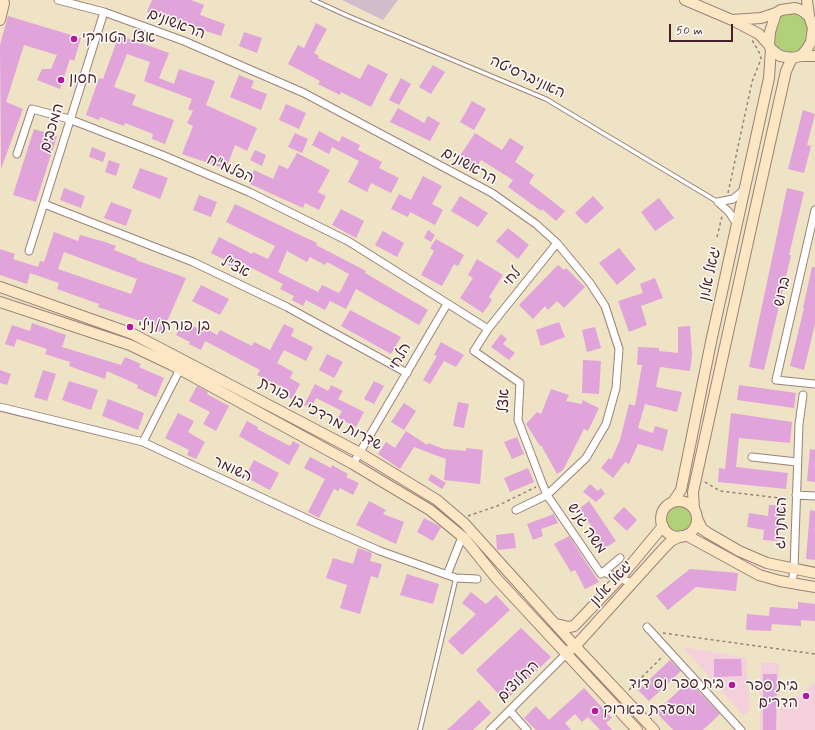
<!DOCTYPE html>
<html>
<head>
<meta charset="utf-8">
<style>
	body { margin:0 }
	#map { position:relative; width:815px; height:730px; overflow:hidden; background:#eee3c5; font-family:Mynerve,sans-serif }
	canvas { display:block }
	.scale { position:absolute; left:669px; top:24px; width:64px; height:18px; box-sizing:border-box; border:2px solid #4a1f2b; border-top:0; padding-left:5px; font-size:12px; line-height:14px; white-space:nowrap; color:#4a1f2b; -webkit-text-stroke:3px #fdfcf7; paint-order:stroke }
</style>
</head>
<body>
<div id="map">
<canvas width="815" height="730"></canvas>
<div class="scale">50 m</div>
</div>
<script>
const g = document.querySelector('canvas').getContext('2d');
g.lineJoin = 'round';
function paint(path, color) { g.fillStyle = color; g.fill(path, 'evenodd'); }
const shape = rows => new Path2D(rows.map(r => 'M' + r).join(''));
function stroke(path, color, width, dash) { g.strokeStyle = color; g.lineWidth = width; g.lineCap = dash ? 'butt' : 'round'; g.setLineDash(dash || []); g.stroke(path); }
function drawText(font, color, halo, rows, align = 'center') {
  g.font = font + ' Mynerve,"Playpen Sans Hebrew",sans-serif'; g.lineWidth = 3; g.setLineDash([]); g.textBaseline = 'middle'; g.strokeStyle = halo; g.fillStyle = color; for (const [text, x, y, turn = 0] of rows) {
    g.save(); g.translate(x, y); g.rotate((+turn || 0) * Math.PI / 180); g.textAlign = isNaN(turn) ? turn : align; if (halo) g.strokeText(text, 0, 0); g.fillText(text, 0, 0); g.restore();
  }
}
const built = shape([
	[683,647,746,658,750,711,743,715],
	[761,663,779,663,778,730,760,730],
	[815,683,815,730,779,730,780,709]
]);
const industrial = shape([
	[342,0,398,0,383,20]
]);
const green = shape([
	[801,11,812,28,801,55,776,52,770,36,778,13],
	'665 518a14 14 0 1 1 28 0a14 14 0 1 1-28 0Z'
]);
const building = shape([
	[152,0,191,0,204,5,200,15,225,24,221,36,147,12],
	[8,16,81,38,74,61,70,59,60,89,37,80,42,69,51,69,57,55,24,45,6,102,23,109,1,169,0,45],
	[316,23,327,29,314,53,319,56,318,58,360,79,368,64,388,74,371,107,341,92,340,95,318,84,320,81,288,64,298,45,304,48],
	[244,32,262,38,257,53,239,46],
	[119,35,169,53,159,78,174,84,179,69,215,81,206,105,257,128,247,151,235,145,226,169,182,154,193,126,187,123,193,111,188,109,192,99,144,81,150,62,127,54,114,87,136,95,132,105,174,120,165,144,152,139,153,134,125,123,124,126,100,117,99,120,86,115,99,78,103,79],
	[433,65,445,72,431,94,419,87],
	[239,75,254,81,251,88,267,94,261,110,230,97],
	[401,78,411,84,399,105,389,100],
	[472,101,486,109,474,130,460,122],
	[286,104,306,113,299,129,279,120],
	[398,108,424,123,428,116,440,123,430,141,390,122],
	[803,110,815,114,807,145,811,146,804,173,788,169],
	[34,129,57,136,36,202,13,195],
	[319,131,339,142,342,136,360,145,358,150,382,162,379,168,399,178,391,193,371,183,367,192,348,182,359,161,332,147,329,154,312,145],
	[295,133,308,139,302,153,288,147],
	[475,133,502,150,510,138,524,147,515,162,534,175,529,183,565,211,556,221,542,209,541,211,508,187,513,180,481,160,473,173,456,162],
	[92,147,106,153,103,162,89,157],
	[255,150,266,155,262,166,250,160],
	[297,153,330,170,318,192,326,196,319,210,305,203,303,208,248,183,254,170,273,179,279,165,288,169],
	[109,160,120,164,116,176,105,172],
	[140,168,168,178,160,199,132,188],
	[423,176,442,186,432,204,443,210,435,225,410,212,408,217,391,209,399,194,411,200],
	[64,188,85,196,81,208,60,200],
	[787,188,804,192,789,255,791,255,764,370,749,367],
	[199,195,217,202,211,217,193,210],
	[460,196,488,213,478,227,451,211],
	[593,196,604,208,586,224,575,213],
	[659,198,674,218,655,231,641,212],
	[111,202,132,210,126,226,104,218],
	[235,204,317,243,316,245,366,271,365,273,428,310,419,325,356,289,346,309,330,301,325,310,306,300,303,306,292,300,294,296,280,289,283,284,242,263,238,270,228,265,229,262,211,253,219,237,252,254,253,252,268,259,275,246,226,222],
	[287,251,307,262,310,257,325,265,327,262,349,274,341,290,339,293,322,285,318,292,278,272],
	[341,209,364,221,356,238,332,225],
	[508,228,529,245,518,259,496,241],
	[428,230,435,235,431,242,424,238],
	[383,231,404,243,397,257,375,245],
	[54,232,78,241,80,235,105,242,116,246,114,250,137,259,136,260,186,278,162,333,142,324,143,322,98,307,99,304,57,289,59,283,30,273,27,284,0,275,0,249,15,254,13,259,38,267,40,261,44,262],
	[64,252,137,279,131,294,58,269],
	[436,239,464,255,458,266,454,264,442,286,421,275,434,251,430,248],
	[619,248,636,269,617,285,599,263],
	[477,259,503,275,489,297,492,300,483,313,460,298,473,278,468,275],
	[558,265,564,270,566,268,585,287,564,308,557,301,548,310,545,306,533,319,519,305],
	[812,267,815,267,815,324,804,370,790,366,804,308,803,308],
	[655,278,663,298,641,306,647,325,629,332,618,301,643,293,640,284],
	[201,285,229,299,220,315,192,301],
	[350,310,401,337,391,354,341,326],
	[183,321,197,328,199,325,217,335,220,330,252,346,254,342,270,350,284,324,294,329,291,336,313,347,306,361,284,350,277,363,293,372,290,378,300,384,292,399,286,396,289,390,257,375,260,370,205,341,201,350,189,344,190,342,176,335],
	[559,322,565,337,541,346,536,330],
	[32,323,66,335,62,347,121,365,125,357,141,364,139,367,164,378,156,397,137,388,138,385,107,371,105,379,69,366,70,362,45,354,47,349,17,339,14,347,5,344,12,325,30,331],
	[690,326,692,355,690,371,660,367,656,387,682,392,677,412,645,404,638,428,653,433,655,426,668,430,663,451,638,444,629,464,625,462,613,478,601,468,609,458,611,460,620,440,629,404,635,406,642,365,637,365,638,347,659,348,659,351,678,353,678,327],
	[595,327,601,348,587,352,582,330],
	[501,334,507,339,503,344,515,353,509,360,491,347],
	[441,342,464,355,456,367,444,361,430,384,423,380,437,356,434,355],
	[327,354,343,362,334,378,319,370],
	[583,360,601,361,599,394,582,393],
	[0,370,11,374,7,385,0,383],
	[43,370,56,374,47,401,34,397],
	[69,381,98,390,91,410,62,400],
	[374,381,384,386,374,404,364,399],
	[315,384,328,391,331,385,343,391,338,399,364,412,356,427,338,418,342,411,316,398,311,408,304,405],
	[739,385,796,393,794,408,737,400],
	[197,386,208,392,207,394,229,406,216,431,203,424,210,412,189,401],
	[551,389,569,395,566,401,582,404,582,400,599,408,588,431,584,429,563,470,557,474,541,445,540,446,526,424,537,412,541,414],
	[108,399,144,413,138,430,102,416],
	[458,402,469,404,464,428,453,426],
	[404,403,416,411,404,430,391,422],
	[178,413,194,421,188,432,205,442,196,459,187,455,189,450,165,438],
	[731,413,792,422,790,443,739,438,736,467,788,473,786,489,718,482,719,468,725,469],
	[247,421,258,427,257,429,290,446,293,441,300,445,289,465,239,436],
	[406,431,427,445,428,443,444,449,466,451,466,448,483,450,480,484,444,480,446,459,414,447,400,469,378,454,386,442,395,448],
	[517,437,524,454,512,459,504,442],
	[810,449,815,450,815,482,807,481],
	[310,457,331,468,332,465,348,474,346,477,359,483,353,495,340,488,338,491,334,489,319,518,308,512,325,479,304,468],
	[254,460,279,473,270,490,245,477],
	[528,468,534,482,510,492,504,478],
	[431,474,446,483,442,489,428,480],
	[590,484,598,491,601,488,605,494,596,502,583,492],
	[369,501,386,510,383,514,404,522,396,544,356,525],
	[589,501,616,541,600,551,589,535,595,531,579,509],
	[769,505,784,506,778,541,763,540,764,530,747,527,749,513,768,516],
	[624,507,637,520,627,531,613,518],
	[810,510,815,511,815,560,806,559],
	[554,514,558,523,541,529,543,536,533,540,527,524],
	[424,518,441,527,433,541,417,532],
	[514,533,516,548,497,550,496,535],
	[569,536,599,582,585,589,575,570,571,572,554,544],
	[358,548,372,553,370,561,382,564,378,578,371,576,360,614,340,608,347,585,326,578,333,558,353,564],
	[690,569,738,573,736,591,696,587,668,610,656,596],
	[407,574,439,584,433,604,400,595],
	[471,592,486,604,496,595,510,610,462,655,448,641,476,614,462,603],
	[798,602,815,604,815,621,801,620,801,626,772,624,771,631,746,630,747,614,769,616,770,607,798,609],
	[521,628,551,657,505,701,476,670],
	[714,659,741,659,742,676,714,677],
	[670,660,681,671,649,701,638,690],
	[763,674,777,674,776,730,763,730],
	[689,681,720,714,703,730,673,730,656,712],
	[584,688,612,718,606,723,612,730,600,730,588,717,582,722,575,714,565,723,571,730,536,730,524,718,536,706,549,720],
	[479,700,491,713,473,730,447,730]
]);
const path = shape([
	[728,193,752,82,761,59,760,54,752,40],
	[717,237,722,216],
	[705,482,720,491,788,499],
	[468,516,497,506,536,487],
	[663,633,815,654],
	[629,690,663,656]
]);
const lane = shape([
	[313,0,348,16,546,99,718,202],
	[420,730,456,578]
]);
const street = shape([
	[58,0,104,12,184,41,304,93,492,193,536,224,557,243,590,283,605,306,619,349,616,388,606,424,586,458,547,495,516,510],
	[17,154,32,109,69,119,162,155,249,192,348,241,488,329],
	[718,202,733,199,744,190],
	[718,202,729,212,737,224],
	[44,204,193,262,287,307,407,373],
	[815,210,776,380,815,384],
	[557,243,488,329,474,351,520,383,518,420,542,483,547,495,601,574,620,558],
	[29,251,104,12],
	[0,407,143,442,314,522,380,551,456,578,477,579],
	[143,442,180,369],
	[752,457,797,462],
	[353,464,447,304],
	[796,495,815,496],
	[603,572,632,583],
	[447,575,462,537],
	[792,583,794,569,799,424,803,395],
	[647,627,741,730],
	[510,711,527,730],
	[490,730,567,653]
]);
const secondary = shape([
	[685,0,732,20,759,34,769,45],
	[807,0,809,16,813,28,811,42,807,49,801,56,792,58,780,56,771,49,769,45,770,32,776,13,781,10,795,8,801,10,809,16],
	[0,20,4,3],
	[732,20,761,18,776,13],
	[801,56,815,56],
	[0,287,133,334,360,453,437,500,464,523,575,646,654,730],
	[0,302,130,345,172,365,353,464,430,510,464,538,497,579,637,730],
	'661 519a18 18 0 1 1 36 0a18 18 0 1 1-36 0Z',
	[673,502,681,490,711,342,769,78,771,49],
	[694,508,693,492,753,219,786,71,792,58],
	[697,518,702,529,708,533,739,551,767,563,815,573],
	[686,535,759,575,780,581,815,587],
	[556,624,569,627,574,626,619,579,663,526],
	[570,650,579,642,664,548,671,541,681,536]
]);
const markers = [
	[74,39,4,"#b5179e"],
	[61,80,4,"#b5179e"],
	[130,327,4,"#b5179e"],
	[732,685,4,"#b5179e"],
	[806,696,4,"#b5179e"],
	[595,711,4,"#b5179e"]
];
const streetNames = [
	["הראשונים",176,25,21],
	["האוניברסיטה",527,78,25],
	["המכבים",53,128,-73],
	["הראשונים",469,167,29],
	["הפלמ\"ח",230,170,24],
	["אצ\"ל",235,268,26],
	["יגאל אלון",711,274,-78],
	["לחי",513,278,-51],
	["ברוש",783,292,-77],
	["הלחי",401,357,-60],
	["אצל",505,401,-89],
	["שדרות מרדכי בן פורת",320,415,28],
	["השומר",232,470,25],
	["האתרוג",782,523,-88],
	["משה גניש",586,529,56],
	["יגאל אלון",612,584,-48],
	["החלוצים",519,682,-45]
];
const poiNames = [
	["אצל הטורקי",82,39],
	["חסון",69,80],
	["בן פורת/נילי",138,327],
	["בית ספר נס דוד",724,685,"right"],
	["בית ספר",798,687,"right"],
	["הדרים",798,704,"right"],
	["מסעדת פארוק",603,711]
];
paint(built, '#f4cfdc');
paint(industrial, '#d0bdcc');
paint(green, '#b2d077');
paint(building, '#e0a3da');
stroke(lane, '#9c8178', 5.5);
stroke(street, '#9c8178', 9);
stroke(secondary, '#9c8178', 12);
stroke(path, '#9c8178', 1.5, [3, 3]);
stroke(lane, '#fff', 3.5);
stroke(street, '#fff', 7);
stroke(secondary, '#fce6c4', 10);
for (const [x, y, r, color] of markers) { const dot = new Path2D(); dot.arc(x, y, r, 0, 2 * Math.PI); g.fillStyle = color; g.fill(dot); stroke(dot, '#fdfcf7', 1.5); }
drawText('15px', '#4a1f2b', '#fdfcf7', streetNames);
drawText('15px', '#4a1f2b', '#fdfcf7', poiNames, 'left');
</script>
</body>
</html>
